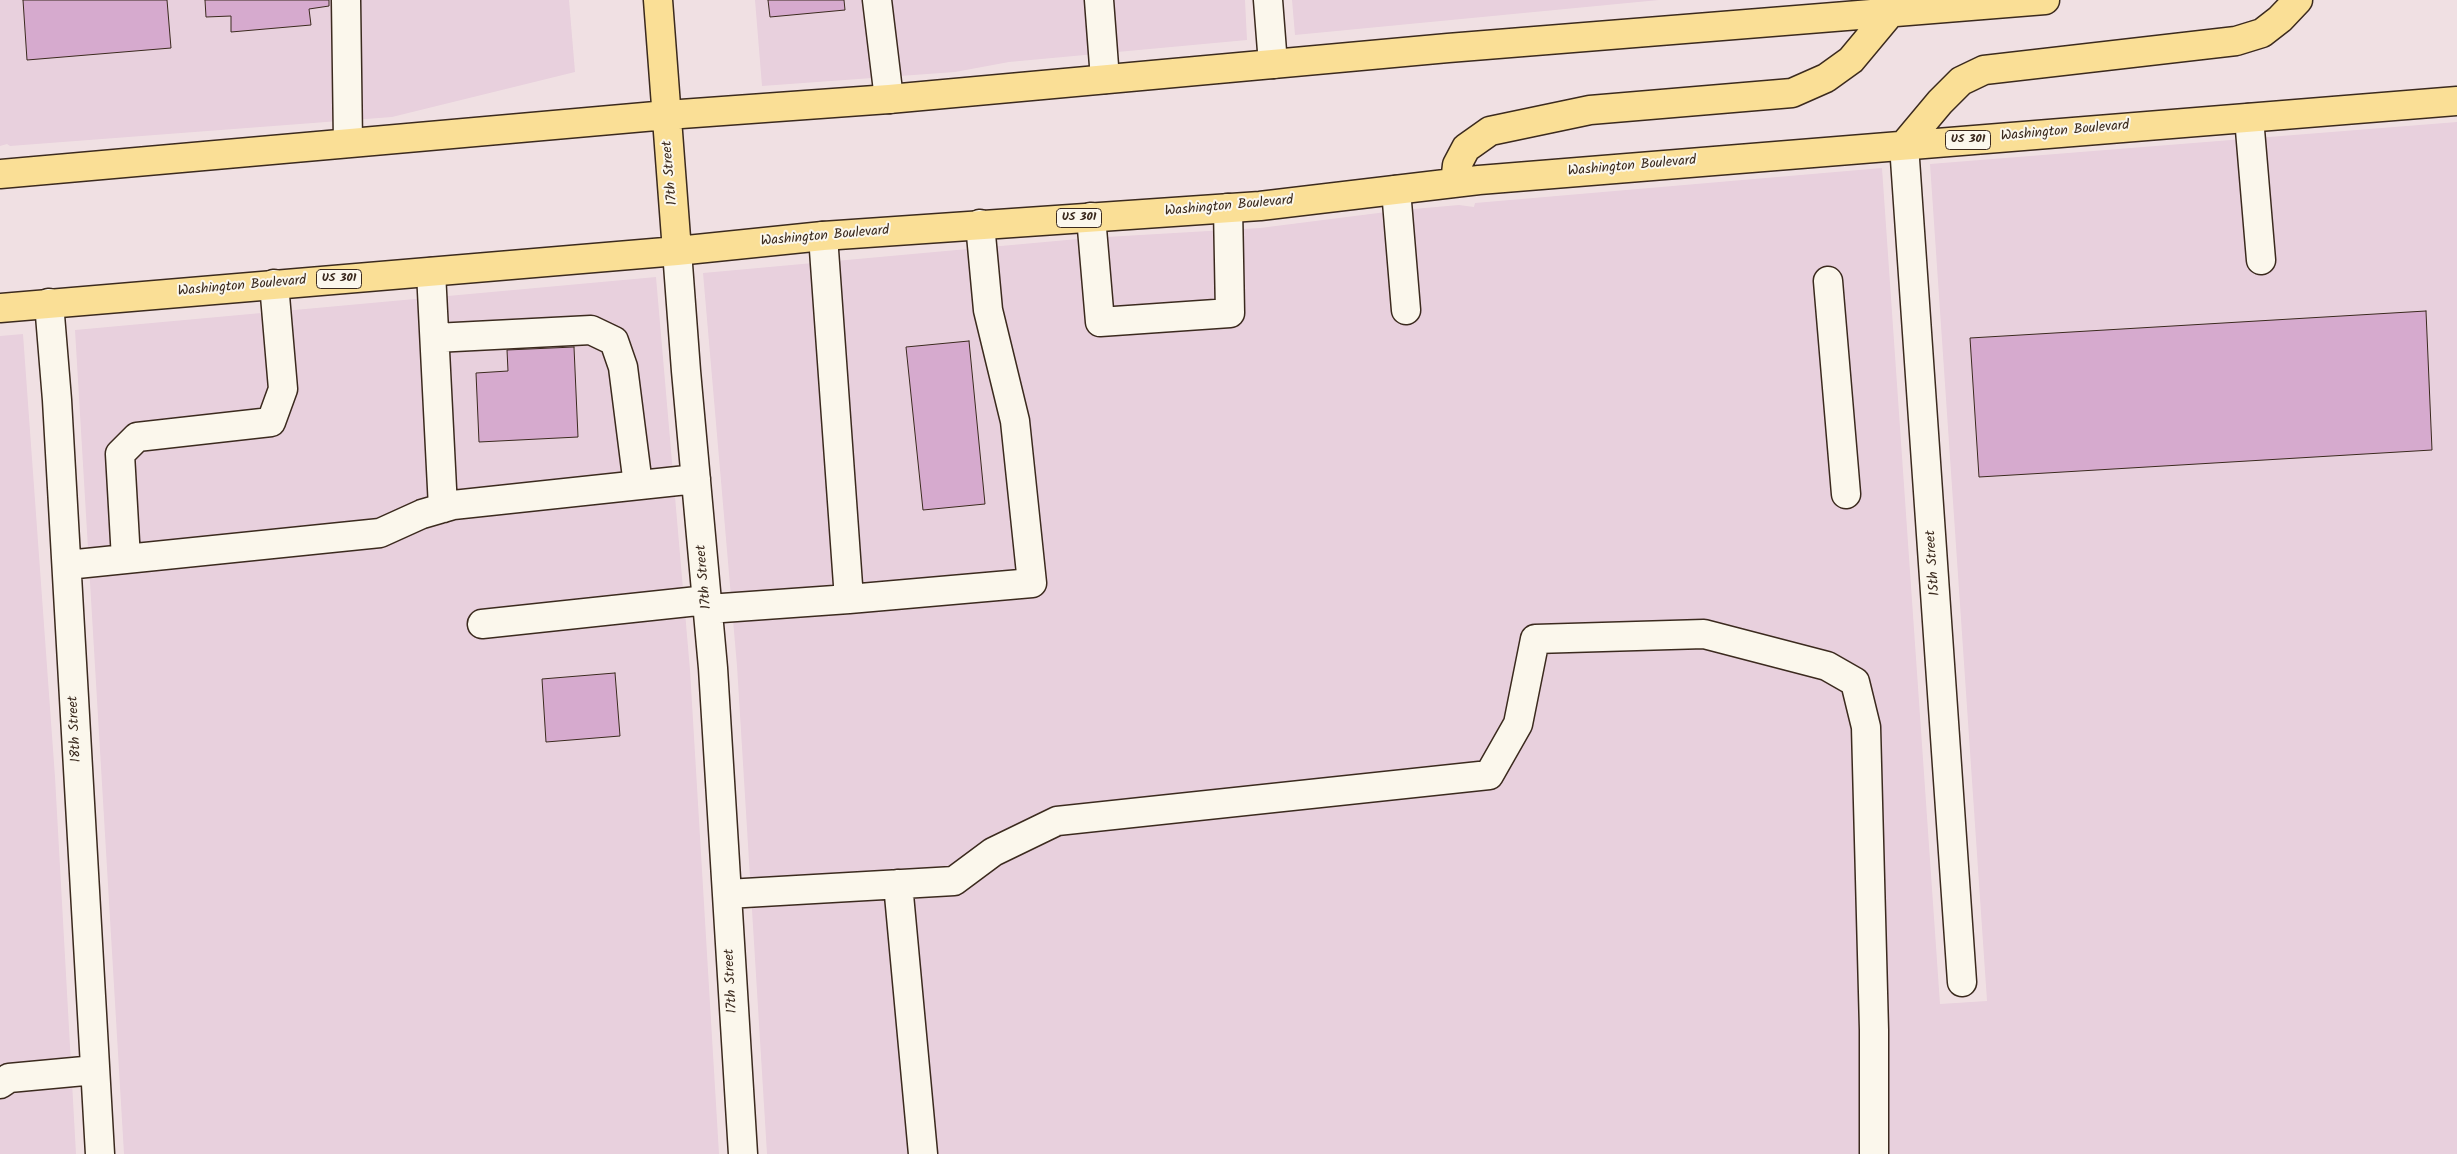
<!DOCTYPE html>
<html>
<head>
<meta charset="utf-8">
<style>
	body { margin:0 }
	canvas { display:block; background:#f0e0e3 }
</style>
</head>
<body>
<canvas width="2457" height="1154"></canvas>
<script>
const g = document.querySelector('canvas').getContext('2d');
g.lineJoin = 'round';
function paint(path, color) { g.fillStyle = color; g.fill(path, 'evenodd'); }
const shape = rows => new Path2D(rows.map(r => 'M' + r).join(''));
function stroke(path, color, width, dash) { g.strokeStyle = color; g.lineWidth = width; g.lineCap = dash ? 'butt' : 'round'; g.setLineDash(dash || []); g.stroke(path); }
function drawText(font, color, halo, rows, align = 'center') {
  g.font = font + ' Kalam,sans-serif'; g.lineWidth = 4; g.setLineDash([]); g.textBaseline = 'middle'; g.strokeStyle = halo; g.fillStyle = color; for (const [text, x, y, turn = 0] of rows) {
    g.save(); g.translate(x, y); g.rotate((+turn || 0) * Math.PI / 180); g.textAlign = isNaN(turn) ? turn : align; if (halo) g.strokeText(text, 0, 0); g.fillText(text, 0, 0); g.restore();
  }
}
const built = shape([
	[0,0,569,0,575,72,392,117,10,146,7,144,0,146],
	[755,0,1245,0,1247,40,1009,62,955,72,762,86],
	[1292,0,1659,0,1295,35],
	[2457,122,2457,1154,767,1154,737,666,703,273,1089,238,1260,228,1402,210,1459,205,1474,207,1475,203,1882,168,1940,1004,1987,1001,1930,164],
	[656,277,690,670,719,1154,124,1154,75,330],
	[23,334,55,777,76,1154,0,1154,0,336]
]);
const building = shape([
	[23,0,167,0,171,48,27,60,23,0],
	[205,0,329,0,329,6,309,9,311,25,231,32,231,16,206,17,205,0],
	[768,0,844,0,845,10,770,17,768,0],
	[2426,311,2432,450,1979,477,1970,338,2426,311],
	[969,341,985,504,923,510,906,347,969,341],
	[574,347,578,437,479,442,476,373,508,371,507,350,574,347],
	[615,673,620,736,546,742,542,679,615,673]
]);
const minor = shape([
	[346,0,348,142],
	[877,0,889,99],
	[1099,0,1105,79],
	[1268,0,1273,64],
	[2249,118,2261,260],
	[1904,145,1962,982],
	[1396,190,1406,310],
	[1091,217,1100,322,1230,313,1228,208],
	[677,251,686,371,713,668,743,1154],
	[431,272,443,508],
	[1828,281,1846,494],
	[49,303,57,400,100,1154],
	[435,338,591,330,614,341,623,367,638,485],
	[126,559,120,454,137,437,271,422,283,389,274,284],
	[67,565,380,533,422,514,453,505,696,479],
	[849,599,1032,583,1015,421,988,310,980,224],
	[708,609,849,599,823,236],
	[482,624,707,600],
	[898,884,923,1154],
	[727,894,954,881,993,852,1057,821,1489,775,1518,724,1535,639,1704,634,1827,666,1855,682,1866,727,1874,1030,1874,1154],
	[0,1084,9,1078,95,1070]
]);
const major = shape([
	[658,0,677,251],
	[1904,145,1940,102,1961,81,1984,70,2236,41,2262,33,2280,19,2298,0],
	[0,174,667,115,889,99,1448,48,2045,0],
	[1455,183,1457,165,1466,148,1490,131,1590,110,1792,93,1826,78,1851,60,1891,12],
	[0,308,677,251,823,236,1260,206,1479,180,2457,101]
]);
const shields = [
	[1968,140,45],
	[1079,218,45],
	[339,279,45]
];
const shieldNames = [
	["US 301",1968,140],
	["US 301",1079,218],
	["US 301",339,279]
];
const streetNames = [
	["Washington Boulevard",2065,132,-5],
	["Washington Boulevard",1632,167,-5],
	["17th Street",671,173,-95],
	["Washington Boulevard",1229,207,-5],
	["Washington Boulevard",825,237,-5],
	["Washington Boulevard",242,287,-5],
	["15th Street",1934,563,-94],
	["17th Street",705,577,-95],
	["18th Street",76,729,-93],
	["17th Street",732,981,-93]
];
paint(built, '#e8d0dd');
paint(building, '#d6aace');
stroke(building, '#3b2a1e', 1);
stroke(minor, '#3b2a1e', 31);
stroke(major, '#3b2a1e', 31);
stroke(minor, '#fbf7ec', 28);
stroke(major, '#fadf96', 28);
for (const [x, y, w] of shields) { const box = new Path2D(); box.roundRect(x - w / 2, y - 9.5, w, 19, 4); g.fillStyle = '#fbf7ec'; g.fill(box); stroke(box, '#3b2a1e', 1); }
drawText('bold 12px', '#3b2a1e', null, shieldNames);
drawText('14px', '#3b2a1e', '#fbf7ec', streetNames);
</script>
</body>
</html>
